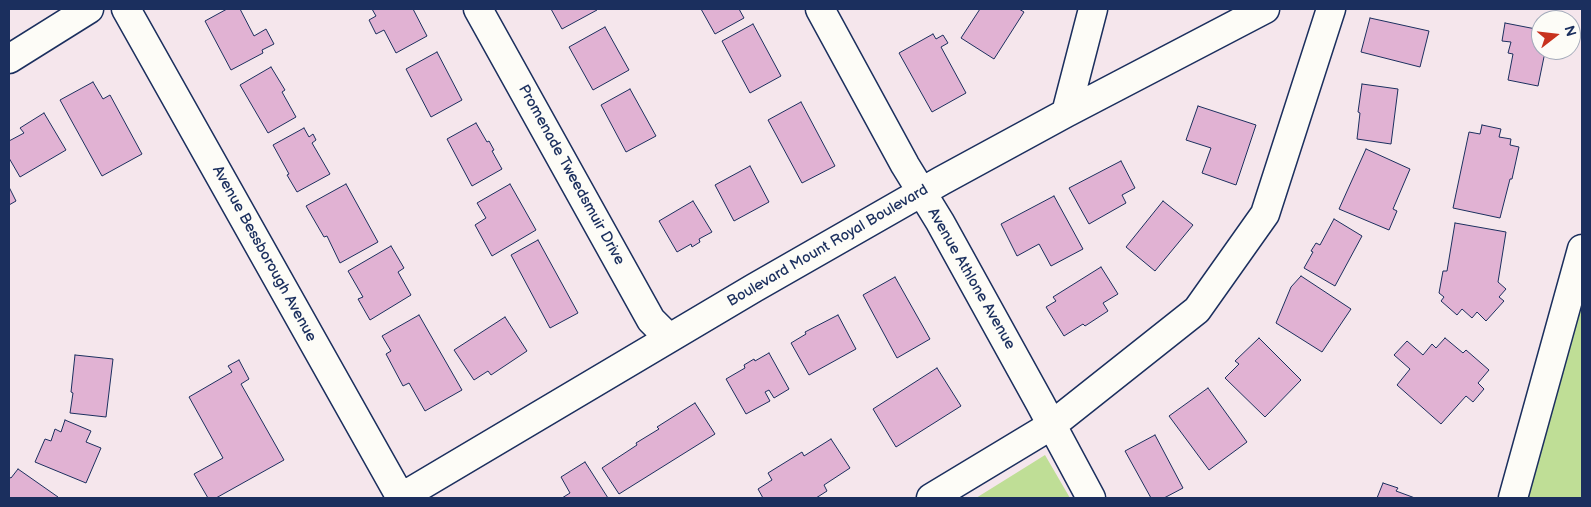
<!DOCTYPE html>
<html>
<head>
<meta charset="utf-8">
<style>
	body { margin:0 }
	#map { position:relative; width:1591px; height:507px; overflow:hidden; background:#f5e6ec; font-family:"Balsamiq Sans",sans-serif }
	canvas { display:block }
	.frame { position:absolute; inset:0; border:10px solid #1b2f5e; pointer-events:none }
	.north { position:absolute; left:1531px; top:10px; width:50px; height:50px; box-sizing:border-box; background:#fdfcf7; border:1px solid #a3aaba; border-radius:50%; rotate:74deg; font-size:14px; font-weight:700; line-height:20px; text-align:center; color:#1b2f5e }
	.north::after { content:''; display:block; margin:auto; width:18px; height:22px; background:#c8321e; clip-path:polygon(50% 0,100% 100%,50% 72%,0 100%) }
</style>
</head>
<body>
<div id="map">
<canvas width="1591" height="507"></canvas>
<div class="frame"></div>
<div class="north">N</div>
</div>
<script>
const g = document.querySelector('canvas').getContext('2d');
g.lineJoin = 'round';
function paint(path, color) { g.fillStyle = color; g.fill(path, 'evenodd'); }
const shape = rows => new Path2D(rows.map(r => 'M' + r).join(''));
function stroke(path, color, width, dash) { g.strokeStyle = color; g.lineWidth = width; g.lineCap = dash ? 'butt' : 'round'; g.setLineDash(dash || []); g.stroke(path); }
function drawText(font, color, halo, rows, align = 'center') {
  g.font = font + ' "Balsamiq Sans",sans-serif'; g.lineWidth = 4; g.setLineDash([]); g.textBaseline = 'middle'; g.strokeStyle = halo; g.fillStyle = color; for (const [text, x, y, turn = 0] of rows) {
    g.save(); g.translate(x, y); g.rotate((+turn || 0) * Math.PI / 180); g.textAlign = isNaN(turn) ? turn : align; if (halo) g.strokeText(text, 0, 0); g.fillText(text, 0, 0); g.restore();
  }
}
const green = shape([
	[1582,249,1582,498,1512,498],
	[1045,455,1070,498,976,498,1029,465]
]);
const building = shape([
	[227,9,240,9,254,36,266,29,274,44,262,50,263,53,231,70,205,21,227,9],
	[372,9,413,9,427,36,396,53,384,30,376,34,369,20,376,16,372,9],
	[551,9,597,9,597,10,562,29,551,9],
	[701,9,739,9,744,18,715,34,701,9],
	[980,9,1019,9,1024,12,994,59,961,38,980,9],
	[1370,18,1429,31,1420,67,1361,52,1370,18],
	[1505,23,1541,30,1541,50,1551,50,1550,53,1545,52,1538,86,1508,80,1513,54,1508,53,1511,42,1502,41,1505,23],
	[753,24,781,76,750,93,722,41,753,24],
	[605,27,629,70,593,90,569,47,605,27],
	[933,34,936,39,943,35,948,43,941,47,966,93,932,112,899,53,933,34],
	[437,52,462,100,431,117,406,69,437,52],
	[271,67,285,90,282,92,296,117,268,133,240,85,271,67],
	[93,82,103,99,110,95,142,154,102,176,60,100,93,82],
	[1362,84,1398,89,1391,144,1357,139,1360,113,1358,112,1362,84],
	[630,89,656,136,626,152,601,105,630,89],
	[801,102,835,166,802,183,768,120,801,102],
	[1198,106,1256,125,1236,185,1202,173,1211,148,1186,140,1198,106],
	[44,113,66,150,20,177,9,158,9,141,24,133,20,128,44,113],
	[476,123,487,142,489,141,494,150,492,151,502,169,472,186,447,139,476,123],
	[1482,125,1501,129,1499,137,1511,139,1510,145,1519,147,1512,179,1510,179,1500,218,1453,208,1469,132,1480,134,1482,125],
	[304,128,309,137,313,134,316,140,312,143,330,174,297,192,287,175,289,174,273,145,304,128],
	[1366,149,1410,169,1393,209,1397,211,1389,230,1339,209,1366,149],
	[1121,161,1135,188,1122,195,1126,203,1089,224,1069,188,1121,161],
	[750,166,769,202,734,221,715,185,750,166],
	[346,184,378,242,340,263,327,236,324,237,306,206,346,184],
	[510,184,536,230,492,256,475,225,486,218,477,203,510,184],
	[9,187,16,201,9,205,9,187],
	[1054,196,1083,249,1051,266,1039,244,1017,256,1001,224,1054,196],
	[693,201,712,232,699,239,700,242,692,247,691,244,677,252,659,221,693,201],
	[1163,201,1193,225,1155,271,1126,247,1163,201],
	[1334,219,1362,236,1335,286,1304,268,1313,252,1311,251,1316,243,1320,245,1334,219],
	[1455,223,1506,232,1498,282,1506,289,1499,297,1504,301,1486,321,1477,312,1472,318,1462,309,1457,315,1441,301,1444,297,1439,293,1443,271,1447,271,1455,223],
	[538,240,578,313,550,328,511,255,538,240],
	[391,246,404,268,398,272,411,295,370,320,358,299,363,297,348,271,391,246],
	[1101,267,1118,294,1103,303,1108,311,1085,326,1083,324,1064,336,1046,307,1056,301,1053,297,1101,267],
	[1301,276,1351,309,1322,352,1276,323,1291,287,1301,276],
	[895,277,930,339,897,358,863,295,895,277],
	[419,315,462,390,425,411,409,383,403,386,386,354,391,351,382,336,419,315],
	[838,315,856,349,809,375,791,343,806,334,805,332,838,315],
	[505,317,527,351,491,375,488,371,474,380,454,350,505,317],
	[1259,338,1301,380,1265,417,1225,378,1239,364,1235,361,1259,338],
	[1445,338,1463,353,1466,350,1489,370,1478,383,1484,389,1473,402,1466,396,1441,424,1397,385,1410,369,1394,355,1407,341,1423,355,1432,344,1436,348,1445,338],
	[769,353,789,389,774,398,769,390,765,392,770,401,746,414,726,379,745,368,744,365,754,359,755,361,769,353],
	[75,355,113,359,106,417,70,413,73,393,71,392,75,355],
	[239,360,249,379,241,384,284,460,216,498,208,498,194,474,223,458,189,397,232,372,228,366,239,360],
	[937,368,961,406,896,447,873,409,937,368],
	[1208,388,1247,442,1209,470,1169,416,1208,388],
	[695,403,715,434,619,494,602,468,637,445,636,443,659,429,657,427,695,403],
	[65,420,91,431,86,442,101,448,86,483,35,462,45,439,51,441,55,429,61,432,65,420],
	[1155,435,1183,488,1164,498,1151,498,1125,451,1155,435],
	[831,439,850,468,824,485,827,491,816,498,763,498,758,489,772,480,768,473,802,452,804,456,831,439],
	[585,462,608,498,562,498,570,493,561,477,585,462],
	[18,469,58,497,57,498,9,498,9,477,11,478,18,469],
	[1383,483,1398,488,1396,491,1415,498,1377,498,1383,483]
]);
const minor = shape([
	[126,9,401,498],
	[478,9,651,320,669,338],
	[820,9,905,165,940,222,1040,403,1091,498],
	[9,59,89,9],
	[1066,113,1093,9],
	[400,498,754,288,941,181,1066,113,1265,9],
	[931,498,1052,425,1197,310,1265,214,1331,9],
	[1513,498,1582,249]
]);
const streetNames = [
	["Promenade Tweedsmuir Drive",571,175,61],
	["Boulevard Mount Royal Boulevard",828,246,-30],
	["Avenue Bessborough Avenue",264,254,61],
	["Avenue Athlone Avenue",971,279,60]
];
paint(green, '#bfde96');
paint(building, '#e1b2d3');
stroke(building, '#1b2f5e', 1);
stroke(minor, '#1b2f5e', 31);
stroke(minor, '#fdfcf7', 28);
drawText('15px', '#1b2f5e', '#fdfcf7', streetNames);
</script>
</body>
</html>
